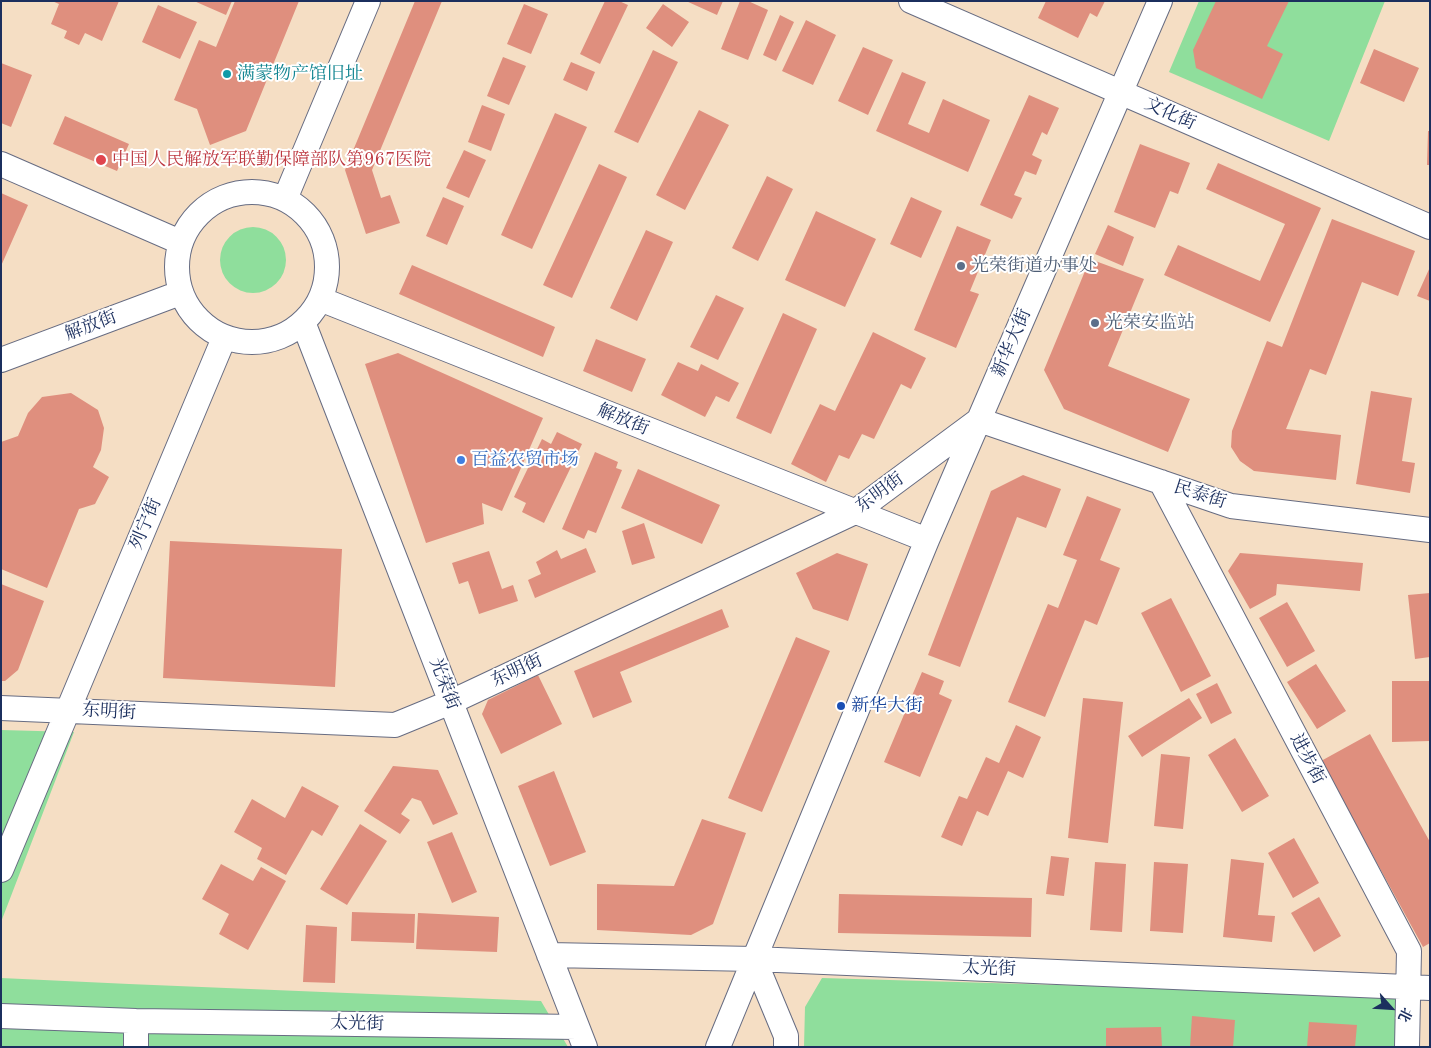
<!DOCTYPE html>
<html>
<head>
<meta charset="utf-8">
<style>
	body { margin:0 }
	#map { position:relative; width:1431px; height:1048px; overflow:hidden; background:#f5dec4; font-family:"Old Standard TT","Noto Serif SC",serif }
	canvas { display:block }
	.frame { position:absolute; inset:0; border:2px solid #1b2f5e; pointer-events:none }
	.north { position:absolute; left:1366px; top:983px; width:50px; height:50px; -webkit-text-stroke:4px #fff; paint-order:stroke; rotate:116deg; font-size:14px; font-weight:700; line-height:20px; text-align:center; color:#1b2f5e }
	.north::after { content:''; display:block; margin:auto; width:18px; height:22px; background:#1b2f5e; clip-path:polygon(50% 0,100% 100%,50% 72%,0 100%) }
</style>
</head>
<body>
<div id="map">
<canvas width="1431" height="1048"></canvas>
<div class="frame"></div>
<div class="north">北</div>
</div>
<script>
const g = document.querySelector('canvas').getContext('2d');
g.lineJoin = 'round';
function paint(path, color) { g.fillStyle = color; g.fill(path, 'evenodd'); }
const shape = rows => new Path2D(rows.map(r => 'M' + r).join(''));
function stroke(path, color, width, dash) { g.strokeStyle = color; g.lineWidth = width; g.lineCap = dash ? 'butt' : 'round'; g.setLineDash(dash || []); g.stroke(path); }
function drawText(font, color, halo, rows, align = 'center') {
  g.font = font + ' "Old Standard TT","Noto Serif SC",serif'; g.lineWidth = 4; g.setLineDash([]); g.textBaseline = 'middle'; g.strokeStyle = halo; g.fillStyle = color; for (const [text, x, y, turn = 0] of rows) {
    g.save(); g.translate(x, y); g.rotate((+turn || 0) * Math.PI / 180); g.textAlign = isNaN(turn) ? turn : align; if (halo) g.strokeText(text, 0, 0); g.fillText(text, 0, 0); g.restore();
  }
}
const green = shape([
	[1199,1,1385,1,1329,141,1169,72],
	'220 260a33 33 0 1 1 66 0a33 33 0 1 1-66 0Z',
	[1,730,74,732,1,922],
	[1,978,129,984,541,1001,568,1047,1,1047],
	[822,978,1397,995,1395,1047,804,1047,805,1007]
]);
const building = shape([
	[52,1,119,1,102,41,85,33,79,45,64,38,67,31,51,24,59,4],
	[194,1,232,1,226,15],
	[235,1,299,1,246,131,210,145,197,109,174,100,199,40,216,47],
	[415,1,442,1,372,170,381,198,390,195,400,223,366,234,345,170],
	[605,1,619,1,628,5,600,64,580,54],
	[686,1,723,1,717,15],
	[740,1,748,1,768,10,748,60,721,49],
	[1046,1,1105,1,1097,17,1090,13,1078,38,1038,18],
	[1216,1,1289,1,1267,46,1283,54,1262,99,1196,68,1193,50],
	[524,4,548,14,531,54,507,44],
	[663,4,689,22,672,47,646,28],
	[158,5,197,22,180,59,142,42],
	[780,15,794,22,776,61,763,55],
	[806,20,836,35,813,85,782,71],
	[863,47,893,60,868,115,838,101],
	[1374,49,1419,68,1404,102,1360,83],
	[653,50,678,62,638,143,614,132],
	[503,57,526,66,509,105,487,96],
	[571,62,595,72,587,91,563,80],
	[1,63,32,75,11,127,1,123],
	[902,72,926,82,908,124,929,133,943,99,990,120,968,172,876,131],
	[1029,95,1059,108,1047,135,1042,132,1032,155,1042,160,1036,175,1025,171,1014,195,1022,198,1012,219,980,205],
	[482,105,505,114,491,151,468,142],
	[699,110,729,125,685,210,656,195],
	[555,113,587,127,532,249,501,235],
	[65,116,129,144,117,171,53,144],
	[1428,131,1430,131,1430,165,1427,165],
	[1140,144,1190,163,1178,194,1170,191,1155,228,1114,212],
	[464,150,486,160,469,198,446,188],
	[1218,163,1321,208,1270,322,1164,275,1178,245,1260,281,1285,224,1206,189],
	[599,164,627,177,572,298,543,285],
	[767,176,793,189,758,261,732,248],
	[1,193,28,205,1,266],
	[443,197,464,206,447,245,426,236],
	[911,197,942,211,921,258,890,244],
	[816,211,876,239,845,307,785,280],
	[1332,219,1415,251,1398,296,1362,282,1326,375,1310,369,1286,429,1341,435,1336,480,1254,471,1240,461,1231,447,1232,431,1267,341,1282,347],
	[1108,225,1134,237,1123,266,1095,254],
	[957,226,991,240,970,291,979,294,956,348,914,330],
	[646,230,673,242,637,321,610,308],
	[1090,259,1144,279,1108,366,1190,399,1168,452,1064,409,1044,370],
	[412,265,555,327,543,357,399,294],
	[1430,267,1430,301,1417,296],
	[716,295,744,308,718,360,690,347],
	[783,313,817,329,771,434,736,418],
	[873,332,926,358,911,389,901,384,874,439,862,434,849,459,839,455,826,482,791,464,820,404,835,411],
	[596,339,646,359,632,392,583,371],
	[398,353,543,418,502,511,482,503,484,524,426,543,365,364],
	[678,362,698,371,701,364,739,383,729,402,716,396,705,417,661,395],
	[1371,391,1412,398,1402,461,1415,463,1410,493,1356,484],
	[71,393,98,410,104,428,101,450,93,467,109,477,95,504,79,509,47,588,1,569,1,442,18,436,28,413,42,397],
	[557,432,582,444,544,523,522,512,526,503,514,497,542,439,551,444],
	[595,452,618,462,616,468,622,470,596,533,588,530,584,539,562,529],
	[638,469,720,505,702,544,621,508],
	[1023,475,1061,489,1046,528,1017,517,960,667,928,655,991,491],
	[1087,496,1121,509,1100,560,1120,568,1097,625,1085,620,1045,717,1008,702,1048,604,1058,608,1077,560,1063,555],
	[644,523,655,558,632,565,622,531],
	[170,541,342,549,335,687,163,678],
	[586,548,596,572,535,598,528,580,541,574,536,562,557,550,561,559],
	[489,551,502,589,513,585,518,601,479,614,468,581,459,584,452,563],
	[837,553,868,564,848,621,813,609,796,573],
	[1240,553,1363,563,1360,591,1277,584,1276,595,1250,609,1228,571],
	[1,584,44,601,18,670,5,681,1,681],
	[1430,593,1430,657,1415,659,1408,595],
	[1171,598,1211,676,1181,692,1141,613],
	[1287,602,1315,651,1287,667,1259,618],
	[722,609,729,627,620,672,632,702,593,718,574,671],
	[796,637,830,651,762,812,728,798],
	[1316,664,1346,711,1317,729,1287,682],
	[922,672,944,681,939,694,952,700,920,777,884,762],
	[538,675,562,724,501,754,482,714,488,700],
	[1392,681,1430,681,1430,741,1392,742],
	[1217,683,1232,713,1211,724,1196,694],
	[1083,698,1123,702,1108,843,1068,838],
	[1189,698,1202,718,1142,757,1128,736],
	[1016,725,1041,737,1023,778,1008,771,988,816,977,811,962,846,941,837,959,796,967,799,986,757,999,763],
	[1370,734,1430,842,1430,943,1423,947,1321,761],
	[1235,738,1269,796,1242,812,1208,755],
	[1161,754,1190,757,1183,829,1154,826],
	[393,766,438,770,458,814,433,825,421,801,412,798,401,814,410,820,400,834,364,811],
	[554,771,586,852,550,866,518,786],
	[302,786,339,806,322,836,312,830,286,875,257,859,262,848,234,832,252,799,285,818],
	[702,819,746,833,713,924,691,935,597,930,597,884,674,886],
	[360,824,387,841,347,905,320,889],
	[452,832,477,892,452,903,427,842],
	[1294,838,1319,883,1293,898,1268,853],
	[1051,856,1069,858,1064,896,1046,894],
	[1231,859,1264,863,1258,915,1275,916,1272,942,1223,937],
	[1095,862,1126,864,1122,932,1090,930],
	[1154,862,1188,864,1183,933,1150,931],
	[221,864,253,881,261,867,286,881,248,950,219,934,229,914,202,899],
	[839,894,1032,898,1031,937,838,933],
	[1319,897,1341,936,1314,952,1291,913],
	[352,912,415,914,414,943,351,941],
	[418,913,499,917,497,952,416,949],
	[306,925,337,927,335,983,303,982],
	[1192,1016,1235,1020,1233,1047,1190,1047],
	[1309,1022,1357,1025,1355,1047,1307,1047],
	[1161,1027,1162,1047,1106,1047,1106,1028]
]);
const minor = shape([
	[911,1,1430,227],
	[1,164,180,242],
	'177 267a75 75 0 1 1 150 0a75 75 0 1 1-150 0Z',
	[285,199,368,1],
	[320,299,927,540],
	[303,322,585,1047],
	[1,360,180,293],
	[1161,482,1409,951,1407,1047],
	[1,708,395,725,451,702,855,512,979,420,1231,506,1430,530],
	[1,870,224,338],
	[549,955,754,959,1430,988],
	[754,959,786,1036,786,1047],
	[1,1016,136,1021,577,1027],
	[136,1047,136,1021],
	[718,1047,927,540,1160,1]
]);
const markers = [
	[227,74,5,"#0f9aa8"],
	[101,160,6,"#e0444e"],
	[961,266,5,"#5c6f8a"],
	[1095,323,5,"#5c6f8a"],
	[461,460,5,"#3f7fe0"],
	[841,706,5,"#1a4fb4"]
];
const cultureNames = [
	["满蒙物产馆旧址",237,74]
];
const streetNames = [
	["文化街",1170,114,24],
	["解放街",91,326,-21],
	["新华大街",1012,343,-67],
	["解放街",623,420,22],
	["东明街",880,493,-36],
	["民泰街",1200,495,18],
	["列宁街",146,524,-67],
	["东明街",517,671,-25],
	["光荣街",444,684,69],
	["东明街",109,712,3],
	["进步街",1307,759,62],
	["太光街",989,969,2],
	["太光街",357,1024,1]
];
const healthNames = [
	["中国人民解放军联勤保障部队第967医院",112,160]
];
const serviceNames = [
	["光荣街道办事处",971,266],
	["光荣安监站",1105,323]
];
const shopNames = [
	["百益农贸市场",471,460]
];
const transitNames = [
	["新华大街",851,706]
];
paint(green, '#8fde9c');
paint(building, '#df8f7e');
stroke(minor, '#676c82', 26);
stroke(minor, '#fff', 24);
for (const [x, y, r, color] of markers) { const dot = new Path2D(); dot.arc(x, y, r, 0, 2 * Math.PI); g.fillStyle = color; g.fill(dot); stroke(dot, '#fff', 2); }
drawText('18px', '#0d838f', '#fff', cultureNames, 'left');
drawText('18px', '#1b2f5e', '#fff', streetNames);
drawText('18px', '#be3a42', '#fff', healthNames, 'left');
drawText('18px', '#4e5e75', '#fff', serviceNames, 'left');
drawText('18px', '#366cbe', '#fff', shopNames, 'left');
drawText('18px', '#164399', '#fff', transitNames, 'left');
</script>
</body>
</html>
